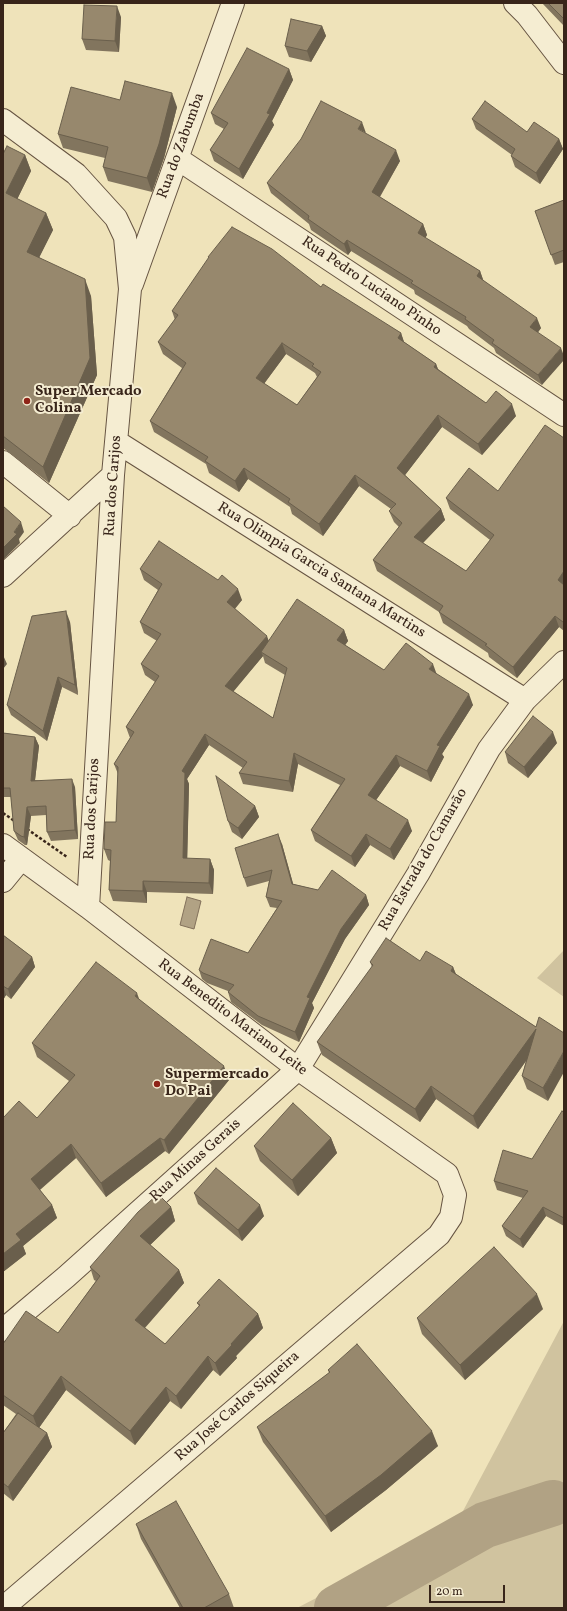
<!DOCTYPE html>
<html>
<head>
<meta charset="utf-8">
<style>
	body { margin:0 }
	#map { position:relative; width:567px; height:1611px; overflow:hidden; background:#efe3ba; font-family:Vollkorn,serif }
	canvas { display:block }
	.frame { position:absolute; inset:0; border:4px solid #38251a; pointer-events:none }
	.scale { position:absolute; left:429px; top:1585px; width:76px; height:18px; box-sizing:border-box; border:2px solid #38251a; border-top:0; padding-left:5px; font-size:12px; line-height:14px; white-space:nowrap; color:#38251a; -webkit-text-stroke:3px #f5edd2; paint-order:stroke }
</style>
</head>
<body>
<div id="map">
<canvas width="567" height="1611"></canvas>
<div class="frame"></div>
<div class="scale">20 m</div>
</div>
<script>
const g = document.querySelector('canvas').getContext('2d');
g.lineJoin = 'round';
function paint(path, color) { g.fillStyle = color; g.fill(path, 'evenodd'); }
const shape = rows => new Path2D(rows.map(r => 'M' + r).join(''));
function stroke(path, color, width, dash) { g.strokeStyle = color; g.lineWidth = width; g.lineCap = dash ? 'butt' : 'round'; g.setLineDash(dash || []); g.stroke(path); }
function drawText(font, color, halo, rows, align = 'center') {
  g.font = font + ' Vollkorn,serif'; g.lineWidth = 4; g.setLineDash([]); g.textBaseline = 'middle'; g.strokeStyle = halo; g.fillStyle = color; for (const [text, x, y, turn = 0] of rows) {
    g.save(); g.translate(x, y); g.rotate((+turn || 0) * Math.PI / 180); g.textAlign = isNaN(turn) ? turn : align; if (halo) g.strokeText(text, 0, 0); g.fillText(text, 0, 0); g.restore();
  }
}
const green = shape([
	[564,950,564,997,537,978],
	[564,1321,564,1608,297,1608,455,1526]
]);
const water = shape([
	[187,897,201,901,194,929,180,925,187,897]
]);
const river = shape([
	[337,1608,485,1525,553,1503]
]);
const path = shape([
	[3,813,16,822],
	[27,829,67,857]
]);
const street = shape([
	[515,3,527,15,564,63],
	[3,120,76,174,116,218,125,237,130,289,113,475,88,907],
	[178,159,564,415],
	[132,284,233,3],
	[117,442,525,700],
	[3,462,70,516],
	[3,576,113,475],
	[3,845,88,907,298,1069,447,1174,455,1195,451,1217,439,1235,3,1608],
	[3,881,21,859],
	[3,1330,66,1277,298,1069,418,874,489,749,525,700,564,662]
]);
const wall = shape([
	[542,3,564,3,564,26],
	[121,17,119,52,86,50,82,39],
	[322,26,326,36,311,62,289,57,285,46],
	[289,69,293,80,272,121,274,125,243,179,214,161,210,150,224,129,215,124,211,113],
	[120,100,177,107,164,158,152,192,108,181,103,167,105,158,63,148,58,134],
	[472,119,559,139,563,149,540,184,515,167,511,156,512,155,476,129],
	[365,133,400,161,380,197,423,224,427,235,425,238,480,271,483,280,541,328,538,332,542,385,496,353,494,348,469,329,467,326,415,294,414,290,351,251,348,255,311,230,309,224,271,193,267,183],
	[3,154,25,155,31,171,17,199,46,213,53,230,39,257,91,296,97,375,49,483,3,448],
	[564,200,564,262,555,265,535,211],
	[208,257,321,287,401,333,404,342,436,364,438,369,486,403,516,416,482,455,442,427,405,475,441,509,445,520,423,543,466,571,490,540,450,509,446,498,498,491,564,438,564,631,559,627,517,678,489,657,488,653,443,623,439,612,377,571,373,560,399,527,394,522,389,511,391,509,359,486,323,536,292,514,290,507,248,479,239,492,209,473,206,464,154,432,150,421,182,368,163,354,158,342,175,320,172,311,209,258],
	[286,354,315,373,317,377,297,405,264,384],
	[140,569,242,600,235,609,269,641,344,630,348,641,345,645,384,670,436,674,473,705,442,754,444,757,431,782,400,766,376,800,412,831,394,860,370,845,355,867,315,841,311,830,340,785,298,764,293,792,243,784,239,773,243,768,209,745,187,779,189,784,187,859,210,859,214,870,213,894,147,892,147,903,113,901,109,890,110,861,108,860,104,849,116,822,118,774,114,764,130,738,126,727,155,682,145,675,141,664,157,641,144,633,140,622,158,590,144,580],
	[263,656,265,663,285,675,273,718,233,691],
	[70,622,78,695,62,687,47,741,11,715,7,705],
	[3,733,35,737,39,746,35,780,75,787,78,839,51,841,47,832,46,815,31,816,27,845,25,845,18,840,14,831,11,797,3,797],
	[557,743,528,778,508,763,505,752],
	[255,806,259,817,242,839,232,832,228,821],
	[282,844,293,884,318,890,366,895,369,905,345,939,312,1003,314,1008,299,1042,262,1025,231,1002,228,992,228,991,207,983,202,979,199,970,248,953,277,908,270,907,266,897,269,881,247,887,244,878],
	[3,935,32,957,35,967,11,999,6,995,3,1000],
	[420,961,453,967,456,974,536,1027,548,1101,527,1089,522,1076,526,1061,478,1129,436,1099,420,1122,322,1055,317,1042,372,967,370,962],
	[139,999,229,1080,169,1154,165,1151,106,1197,76,1158,40,1190,52,1205,57,1218,23,1246,26,1254,3,1272,3,1118,37,1118,69,1081,37,1057,32,1043],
	[564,1113,564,1226,546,1216,523,1248,506,1236,502,1226,523,1198,497,1190,494,1181,532,1159],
	[331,1138,337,1153,298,1196,260,1161,254,1146],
	[194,1193,264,1216,242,1241,198,1204],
	[171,1207,175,1221,150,1245,179,1270,184,1283,145,1328,165,1344,199,1306,197,1303,258,1314,263,1328,236,1356,237,1358,220,1376,213,1370,181,1409,170,1401,135,1445,66,1390,39,1428,47,1433,52,1447,13,1501,3,1493,3,1433,16,1414,3,1405,3,1344,58,1333,96,1281,94,1280,90,1267],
	[543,1309,465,1380,422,1334,417,1318],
	[328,1370,438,1446,386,1490,331,1532,263,1442,257,1427,329,1373],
	[136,1524,229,1594,234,1608,180,1608,141,1539]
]);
const shadedWall = shape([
	[117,6,121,17,119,52,115,41],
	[322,26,326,36,311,62,307,51],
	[289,69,293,80,272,121,274,125,243,179,239,169],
	[172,93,177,107,164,158,152,192,147,178],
	[362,122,366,133,358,129],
	[559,139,563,149,540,184,536,173],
	[396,150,400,161,376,203,372,192],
	[25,155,31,171,12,210,6,193],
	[46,213,53,230,34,268,27,252],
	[423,224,427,235,422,244,418,233],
	[347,240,351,251,348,255,344,244],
	[480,271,484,282,477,276],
	[85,279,91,296,97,375,49,483,43,467],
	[537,318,541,328,534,338,530,327],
	[401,333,405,345,398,338],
	[282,343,286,354,260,389,256,378],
	[561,348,564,356,564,360,542,385,538,375],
	[436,364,440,375,434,367],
	[512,404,516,416,482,455,478,444],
	[438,415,442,427,402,479,397,468],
	[244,468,248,479,239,492,235,481],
	[355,475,359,486,323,536,319,524],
	[441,509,445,520,418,548,414,537],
	[21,522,24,532,19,539,20,543,3,560,3,548],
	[564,571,564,588,558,580],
	[238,589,242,600,231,613,227,602],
	[66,611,70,622,78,695,75,685],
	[555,616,559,627,517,678,513,667],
	[344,630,348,641,341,651,337,640],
	[267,636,271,647,261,652,263,656,229,697,225,686],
	[3,655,7,664,3,669],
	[433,664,437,675,429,669],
	[58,677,62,687,47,741,43,731],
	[469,694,473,705,442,754,444,757,431,782,427,771,437,745],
	[553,732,557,743,528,778,524,767],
	[205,734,209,745,187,779,189,784,187,870,183,858,182,771],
	[35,737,39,746,34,789,31,781],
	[294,753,298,764,293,792,289,781],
	[396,755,400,766,372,806,368,795],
	[72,779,75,787,78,839,75,830],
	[255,806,259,817,242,839,238,828],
	[27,807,31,816,27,845,24,837],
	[408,820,412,831,394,860,390,849],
	[278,834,282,844,296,894,292,884],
	[366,834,370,845,355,867,351,856],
	[210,859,214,870,213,894,209,883],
	[143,881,147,892,147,903,143,891],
	[366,895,369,905,345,939,312,1003,314,1008,299,1042,295,1032,307,997,341,929],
	[32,957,35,967,11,999,8,989],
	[453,967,458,980,451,971],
	[3,986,6,995,3,1000],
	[137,993,142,1007,135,996],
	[536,1029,540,1041,478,1129,473,1116],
	[564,1051,564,1072,548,1101,543,1088],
	[224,1066,229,1080,169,1154,164,1140],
	[431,1086,436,1099,420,1122,415,1109],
	[160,1138,165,1151,106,1197,101,1183],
	[331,1138,337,1153,298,1196,292,1180],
	[71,1144,76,1158,36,1193,31,1179],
	[52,1205,57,1218,23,1246,26,1254,3,1272,3,1254,16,1234],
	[260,1205,264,1216,242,1241,238,1230],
	[171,1207,175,1221,145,1250,140,1236],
	[543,1207,546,1216,523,1248,520,1239],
	[179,1270,184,1283,140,1333,135,1320],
	[537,1294,543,1309,465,1380,460,1365],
	[258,1314,263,1328,236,1356,237,1358,220,1376,215,1363,231,1344],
	[208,1356,213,1370,181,1409,176,1396],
	[61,1376,66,1390,38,1429,33,1416],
	[166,1387,170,1401,135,1445,130,1431],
	[432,1431,438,1446,386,1490,331,1532,325,1516],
	[47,1433,52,1447,13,1501,8,1487]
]);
const building = shape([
	[548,3,564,3,564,19,548,3],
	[84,5,117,6,115,41,82,39,84,5],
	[291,19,322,26,307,51,285,46,291,19],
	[247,48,289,69,267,113,270,114,239,169,210,150,228,123,211,113,247,48],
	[125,81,172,93,159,144,147,178,103,167,108,147,58,134,71,87,120,100,125,81],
	[321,101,362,122,358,129,396,150,372,192,423,224,418,233,480,271,477,276,537,318,530,327,561,348,538,375,492,343,494,340,465,319,466,317,411,283,413,281,347,240,344,244,308,219,309,216,267,183,301,139,321,101],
	[485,101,527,132,534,122,559,139,536,173,511,156,515,149,472,119,485,101],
	[7,146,25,155,6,193,46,213,27,252,85,279,90,358,43,467,3,436,3,154,7,146],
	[564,200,564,250,551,255,535,211,564,200],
	[232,227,272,249,321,287,323,284,401,333,398,338,436,364,434,367,486,403,496,391,512,404,478,444,438,415,397,468,441,509,414,537,466,571,494,535,446,498,469,468,498,491,545,425,564,438,564,571,558,580,564,585,564,622,563,622,555,616,513,667,485,645,487,644,439,612,443,606,373,560,402,523,389,511,396,504,355,475,319,524,288,502,290,499,244,468,235,481,205,461,208,457,150,421,186,363,158,342,178,315,172,311,209,257,208,257,232,227],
	[282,343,314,364,312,366,321,372,297,405,256,378,282,343],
	[3,506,21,522,14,532,17,534,3,548,3,506],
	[159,541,218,580,222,575,238,589,227,602,267,636,225,686,273,718,287,668,261,652,297,599,344,630,337,640,384,670,406,643,433,664,429,669,469,694,437,745,440,746,427,771,396,755,368,795,408,820,390,849,366,834,351,856,311,830,345,779,294,753,289,781,239,773,247,762,205,734,182,771,185,773,183,858,210,859,209,883,143,881,143,891,109,890,111,850,104,849,105,822,116,822,118,767,114,764,134,732,126,727,159,676,141,664,161,634,140,622,162,584,140,569,159,541],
	[66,611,75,685,58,677,43,731,7,705,32,616,66,611],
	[533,716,553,732,524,767,505,752,533,716],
	[3,733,35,737,31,781,72,779,75,830,47,832,46,806,27,807,24,837,21,836,14,831,10,788,3,788,3,733],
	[216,776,255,806,238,828,228,821,216,776],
	[278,834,292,884,318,890,332,870,366,895,341,929,307,997,310,998,295,1032,258,1016,228,992,234,985,203,973,199,970,211,939,248,953,282,901,266,897,272,870,244,878,235,848,278,834],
	[3,935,32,957,8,989,3,986,3,935],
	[386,938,420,961,426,951,453,967,451,971,536,1027,539,1017,564,1033,564,1051,543,1088,522,1076,536,1029,473,1116,431,1086,415,1109,317,1042,373,965,370,962,386,938],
	[96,962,137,993,135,996,224,1066,164,1140,160,1138,101,1183,71,1144,31,1179,52,1205,16,1234,21,1240,3,1254,3,1118,19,1101,37,1118,75,1075,32,1043,96,962],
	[293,1103,331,1138,292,1180,254,1146,293,1103],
	[562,1111,564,1113,564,1218,543,1207,520,1239,502,1226,528,1191,494,1181,503,1150,532,1159,562,1111],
	[216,1168,260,1205,238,1230,194,1193,216,1168],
	[158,1194,171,1207,140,1236,179,1270,135,1320,165,1344,200,1305,197,1303,219,1279,258,1314,231,1344,232,1345,215,1363,208,1356,176,1396,166,1387,130,1431,61,1376,33,1416,3,1395,3,1344,26,1311,58,1333,100,1276,90,1267,138,1212,158,1194],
	[494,1247,537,1294,460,1365,417,1318,494,1247],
	[357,1344,432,1431,381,1475,325,1516,257,1427,330,1372,328,1370,357,1344],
	[18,1413,47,1433,8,1487,3,1483,3,1433,18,1413],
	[176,1501,229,1594,204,1608,183,1608,136,1524,176,1501]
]);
const markers = [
	[27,401,4,"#8f2418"],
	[157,1084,4,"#8f2418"]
];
const streetNames = [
	["Rua do Zabumba",182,146,-70],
	["Rua Pedro Luciano Pinho",371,287,34],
	["Rua dos Carijos",114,486,-86],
	["Rua Olimpia Garcia Santana Martins",321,571,32],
	["Rua dos Carijos",93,809,-87],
	["Rua Estrada do Camarão",424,860,-60],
	["Rua Benedito Mariano Leite",232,1018,37],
	["Rua Minas Gerais",196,1161,-42],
	["Rua José Carlos Siqueira",238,1407,-41]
];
const poiNames = [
	["Super Mercado",35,392],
	["Colina",35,409],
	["Supermercado",165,1075],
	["Do Pai",165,1092]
];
paint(green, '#d0c39f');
paint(water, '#b1a284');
stroke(water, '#81705a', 1);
stroke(river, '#b1a284', 46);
stroke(street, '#665442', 24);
stroke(path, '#38251a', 2.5, [3, 2]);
stroke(street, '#f5edd2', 22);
paint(wall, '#82755e');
paint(shadedWall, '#6a5f4c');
paint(building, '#97886d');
stroke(building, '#6a5f4c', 1);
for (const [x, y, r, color] of markers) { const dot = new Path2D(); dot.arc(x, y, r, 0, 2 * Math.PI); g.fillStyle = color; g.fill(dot); stroke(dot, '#f5edd2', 1.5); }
drawText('15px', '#38251a', '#f5edd2', streetNames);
drawText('bold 15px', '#38251a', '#f5edd2', poiNames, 'left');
</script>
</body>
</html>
